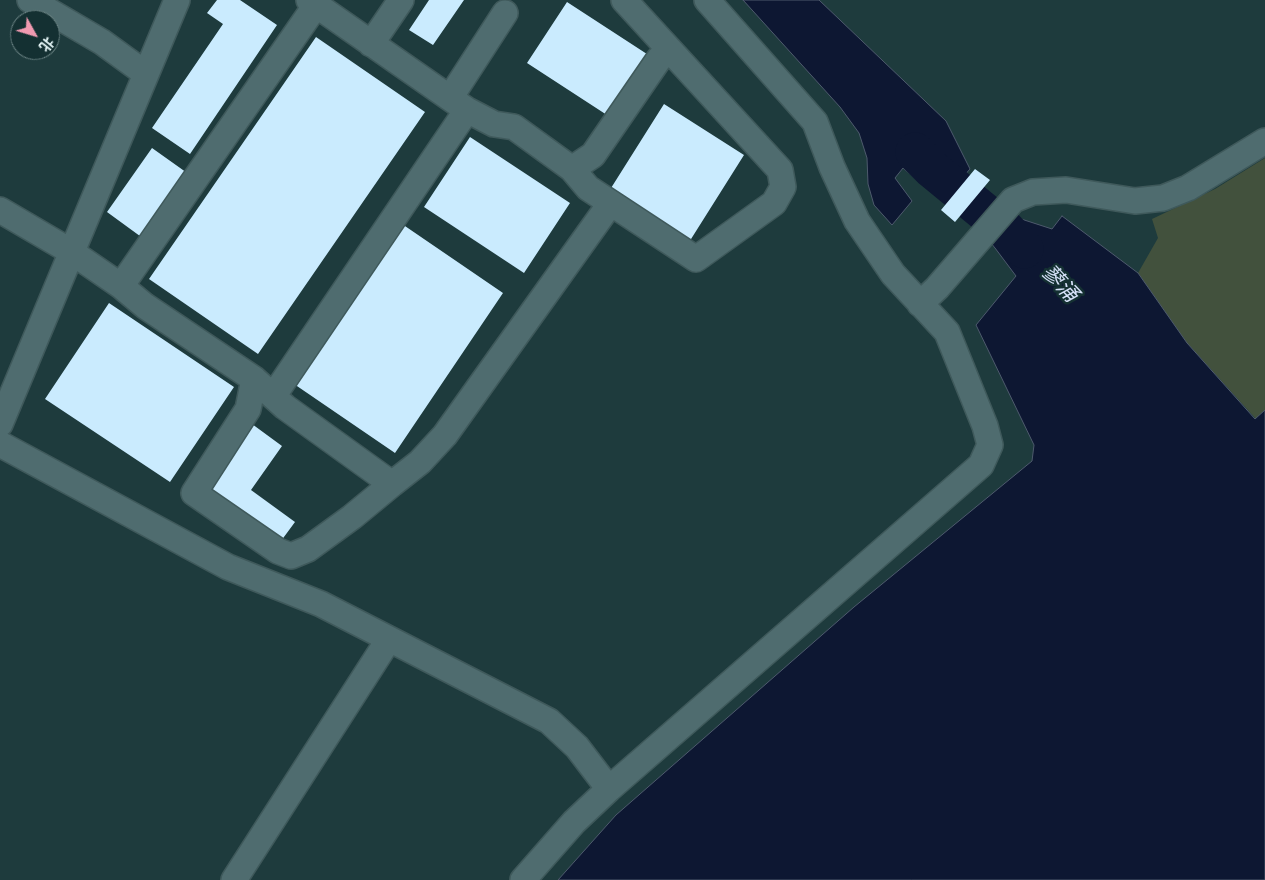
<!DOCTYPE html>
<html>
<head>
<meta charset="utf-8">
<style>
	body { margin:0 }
	#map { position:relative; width:1265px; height:880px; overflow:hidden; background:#1e3b3d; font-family:Spectral,"Noto Sans SC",serif }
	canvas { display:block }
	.north { position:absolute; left:10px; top:10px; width:50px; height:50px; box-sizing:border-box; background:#143032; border:1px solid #688081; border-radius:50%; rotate:129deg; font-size:14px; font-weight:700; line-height:20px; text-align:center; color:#e7f7f8 }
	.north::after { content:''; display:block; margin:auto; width:18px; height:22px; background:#f19ab1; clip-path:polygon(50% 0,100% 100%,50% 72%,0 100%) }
</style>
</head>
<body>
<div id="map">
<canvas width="1265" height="880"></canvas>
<div class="north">北</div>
</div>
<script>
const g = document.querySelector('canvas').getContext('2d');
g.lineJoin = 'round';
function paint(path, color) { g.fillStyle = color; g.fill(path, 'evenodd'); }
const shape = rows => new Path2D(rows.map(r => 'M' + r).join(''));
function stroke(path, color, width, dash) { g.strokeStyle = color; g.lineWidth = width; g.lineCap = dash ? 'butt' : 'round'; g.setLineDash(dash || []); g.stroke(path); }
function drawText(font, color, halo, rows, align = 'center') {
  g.font = font + ' Spectral,"Noto Sans SC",serif'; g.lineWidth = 5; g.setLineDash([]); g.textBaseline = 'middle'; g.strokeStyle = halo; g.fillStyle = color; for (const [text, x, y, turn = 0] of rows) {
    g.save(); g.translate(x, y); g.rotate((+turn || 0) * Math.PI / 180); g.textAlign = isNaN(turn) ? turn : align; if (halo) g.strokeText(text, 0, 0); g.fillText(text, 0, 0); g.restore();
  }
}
const green = shape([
	[1265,158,1265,410,1256,419,1187,343,1138,273,1158,238,1152,219,1215,189]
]);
const water = shape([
	[743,0,819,0,946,121,970,169,942,201,903,168,895,178,912,201,892,225,874,205,868,184,867,158,859,133,840,107,743,0],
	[1062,216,1138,273,1187,343,1255,419,1265,410,1265,880,558,880,616,815,854,607,1032,461,1034,445,976,325,1016,276,992,244,1015,217,1052,229,1062,216]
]);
const river = shape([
	[915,152,932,169,1005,229,1024,249]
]);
const building = shape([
	[217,0,240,0,277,25,190,154,152,128,223,24,207,13],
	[429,0,464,0,433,45,409,30],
	[567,2,650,56,610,117,527,63],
	[316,37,425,112,258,354,149,279],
	[664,104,744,155,686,247,606,196],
	[470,137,570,203,524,273,424,207],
	[152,148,190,175,144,239,107,212],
	[975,169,990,180,955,222,941,210],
	[402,224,503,293,395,453,294,384],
	[109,303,234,387,170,482,45,399],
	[252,424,282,446,251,490,295,522,281,541,206,487]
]);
const minor = shape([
	[30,0,102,42,146,74],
	[309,0,467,110,494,124,514,127,572,169,588,188,696,259,774,203,783,187,780,170,624,0],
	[371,44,401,0],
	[450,98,505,13],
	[572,169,593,155,659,59,670,50],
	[0,210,70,251,121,286,145,306,254,379,285,407,392,484,420,462,445,435,610,204],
	[121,286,316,5],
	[920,304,937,288,1013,200,1033,192,1066,190,1135,201,1163,198,1188,188,1265,141],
	[254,379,248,409,194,493,278,551,291,556,308,549,352,517,392,484],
	[274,395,467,110],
	[0,424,177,0],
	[0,444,228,567,321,604,549,721,577,747,609,789],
	[234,880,389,639],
	[523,880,574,822,609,789,981,465,990,445,985,426,947,332,893,274,857,221,832,167,815,122,707,0]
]);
const waterNames = [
	["蓼涌",1058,285,47]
];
paint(green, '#42513d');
paint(water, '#0d1732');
stroke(water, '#4e5a6d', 1);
stroke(river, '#0d1732', 39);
paint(building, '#caebfe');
stroke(minor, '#3f595b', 28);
stroke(minor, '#4f6c6f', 25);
drawText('italic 21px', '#d5e0f7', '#143032', waterNames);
</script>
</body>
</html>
